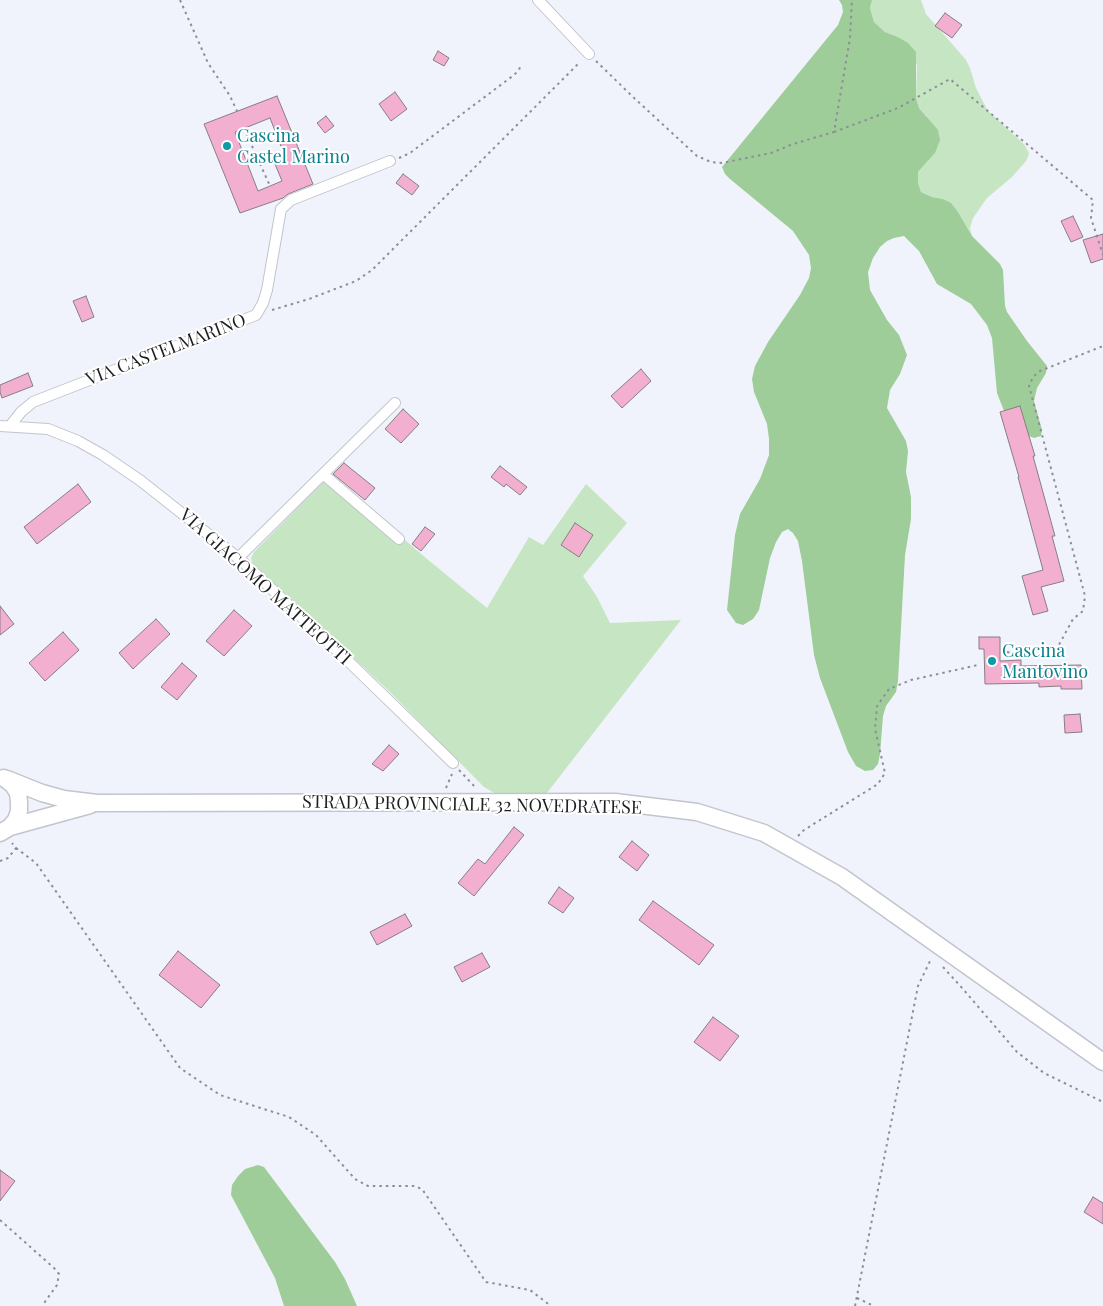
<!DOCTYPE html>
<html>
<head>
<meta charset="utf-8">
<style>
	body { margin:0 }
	canvas { display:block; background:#f0f3fb }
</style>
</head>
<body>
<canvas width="1103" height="1306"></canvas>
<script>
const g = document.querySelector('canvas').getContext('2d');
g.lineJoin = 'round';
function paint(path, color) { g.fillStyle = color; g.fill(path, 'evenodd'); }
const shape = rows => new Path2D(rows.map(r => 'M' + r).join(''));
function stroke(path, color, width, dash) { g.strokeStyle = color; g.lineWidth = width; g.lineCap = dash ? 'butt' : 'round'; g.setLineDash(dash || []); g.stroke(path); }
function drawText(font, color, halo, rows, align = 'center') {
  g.font = font + ' "Playfair Display",serif'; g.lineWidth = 4; g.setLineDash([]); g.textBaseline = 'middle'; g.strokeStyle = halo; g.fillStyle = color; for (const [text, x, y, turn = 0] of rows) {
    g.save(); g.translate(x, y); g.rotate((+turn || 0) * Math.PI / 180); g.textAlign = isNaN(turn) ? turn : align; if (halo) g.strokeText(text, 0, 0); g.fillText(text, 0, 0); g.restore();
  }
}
const green = shape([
	[872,0,921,0,926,14,966,60,970,68,976,88,988,111,1024,144,1028,151,1029,154,1026,161,1012,177,987,198,973,218,970,228,972,236,958,212,943,199,932,197,921,192,918,183,918,172,935,153,927,117,919,108,916,98,917,65,898,37,885,32,874,22,870,8],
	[330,475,427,559,487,608,529,537,543,545,586,484,627,523,583,576,597,597,610,623,681,620,543,798,496,794,484,787,391,693,253,564,251,558,254,552]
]);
const forest = shape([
	[839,0,872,0,870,8,874,22,885,32,898,37,908,43,916,52,916,98,919,108,938,130,940,140,935,153,918,172,918,183,921,192,932,197,943,199,951,203,958,212,972,236,1000,264,1003,270,1005,306,1007,312,1027,341,1047,366,1046,373,1037,388,1034,401,1042,430,1041,436,1034,438,1029,436,1006,416,997,393,992,338,987,325,971,304,937,284,919,251,904,236,894,238,887,241,880,247,873,258,868,272,870,290,887,320,899,335,907,355,900,374,890,390,887,408,906,441,908,451,906,472,911,497,911,519,905,555,898,681,896,692,886,706,883,716,880,754,878,764,873,770,865,771,856,766,848,752,820,678,814,655,802,561,798,541,793,533,788,529,782,532,776,542,770,558,759,610,753,619,743,625,736,623,727,610,735,535,740,514,760,479,769,455,769,439,767,424,754,392,752,379,755,366,768,342,800,295,809,278,811,268,809,255,793,231,730,179,725,174,722,167,838,25,843,12,842,5],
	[258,1165,264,1167,335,1262,345,1279,357,1306,284,1306,275,1278,231,1195,232,1185,238,1176,245,1169]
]);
const building = shape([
	[945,13,962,25,952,38,935,26,945,13],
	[438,51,449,58,444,66,433,60,438,51],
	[395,92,407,109,391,121,379,104,395,92],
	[277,96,313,184,288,194,283,198,240,213,204,124,277,96],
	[270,118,286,159,275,164,282,181,258,191,235,132,270,118],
	[326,116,334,126,325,133,317,123,326,116],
	[403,174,419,186,412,195,396,183,403,174],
	[1073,216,1083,237,1071,242,1061,221,1073,216],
	[1103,234,1103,259,1091,263,1083,240,1103,234],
	[86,296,94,317,82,322,73,301,86,296],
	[641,369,651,381,622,408,611,396,641,369],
	[28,373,33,386,2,398,0,392,0,385,28,373],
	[1020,406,1035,456,1033,456,1055,536,1052,536,1064,581,1041,587,1048,611,1033,615,1022,576,1043,570,1018,477,1019,477,1000,412,1020,406],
	[403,409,419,424,401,443,385,429,403,409],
	[344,463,375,488,365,500,333,474,344,463],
	[500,466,527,487,520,495,506,484,504,487,491,477,500,466],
	[78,484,91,502,37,544,24,527,78,484],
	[575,523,593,535,579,557,561,545,575,523],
	[425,527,435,534,421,551,412,544,425,527],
	[0,606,14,624,0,635,0,606],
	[234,610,252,626,224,656,206,641,234,610],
	[156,619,170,634,133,669,119,653,156,619],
	[63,632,79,650,45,681,29,663,63,632],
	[979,637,1000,637,1000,661,1021,660,1021,666,1081,665,1082,689,1061,689,1061,686,1039,687,1039,683,985,684,984,649,979,649,979,637],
	[182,663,197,676,177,700,161,687,182,663],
	[1080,714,1082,732,1065,733,1064,715,1080,714],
	[389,745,399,754,383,771,372,764,389,745],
	[514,827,524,835,474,896,458,883,478,859,485,864,514,827],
	[632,841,649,855,637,871,619,857,632,841],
	[559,887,574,898,563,913,548,903,559,887],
	[653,901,714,945,699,965,639,920,653,901],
	[405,914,412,926,377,945,370,932,405,914],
	[178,951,220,985,201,1008,159,975,178,951],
	[482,953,490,967,462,982,454,967,482,953],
	[713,1017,739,1036,720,1061,694,1042,713,1017],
	[0,1170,15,1181,0,1201,0,1170],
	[1093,1197,1103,1203,1103,1224,1084,1212,1093,1197]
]);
const path = shape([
	[180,0,208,63,230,96,237,111],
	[596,61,632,96,697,156,711,162,722,163,771,153,793,144,834,132,850,38,852,0],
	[244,128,270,186],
	[834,132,898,108,950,79,1093,200,1091,218,1103,255],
	[399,158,410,153,514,75,519,70,521,64],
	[272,310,309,299,356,281,372,270,580,62],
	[1007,652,1044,658,1055,652,1073,619,1083,611,1085,596,1029,386,1033,377,1040,371,1103,346],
	[459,770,476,788],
	[446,788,452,774],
	[798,836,804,830,878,784,885,773,875,729,877,706,889,689,911,680,978,665],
	[16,848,36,863,180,1068,220,1095,289,1117,316,1135,355,1179,368,1186,414,1186,422,1189,486,1282,530,1290,551,1306],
	[0,861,8,858,16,848,12,843],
	[943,967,963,989,1017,1052,1044,1073,1103,1102],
	[0,1220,54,1268,59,1274,57,1285,42,1306],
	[857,1298,874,1306],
	[855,1306,918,986,931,959]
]);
const minor = shape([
	[538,0,589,54],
	[0,426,48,429,78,441,103,455,141,481,242,561,345,658,453,763],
	[10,426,21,412,33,402,256,315,263,303,267,290,281,209,291,200,390,161],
	[323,474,399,539],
	[238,558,395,403]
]);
const primary = shape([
	[7,779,42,793,64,799,97,803,615,802,697,812,764,833,842,877,1103,1062],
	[10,827,90,805],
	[0,833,10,827,16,820,19,811,19,802,18,793,13,785,4,778]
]);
const markers = [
	[227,146,5,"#0f9aa8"],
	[992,661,5,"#0f9aa8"]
];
const cultureNames = [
	["Cascina",237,136],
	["Castel Marino",237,157],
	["Cascina",1002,651],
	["Mantovino",1002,672]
];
const streetNames = [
	["VIA CASTELMARINO",166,350,-21],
	["VIA GIACOMO MATTEOTTI",265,587,42],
	["STRADA PROVINCIALE 32 NOVEDRATESE",472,805,1]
];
paint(green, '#c6e6c3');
paint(forest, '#9ecd99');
paint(building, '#f2afd0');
stroke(building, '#877e82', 1);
stroke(minor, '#c2c5cd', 12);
stroke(primary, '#c2c5cd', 19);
stroke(path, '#8d8f95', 2, [2.5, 4]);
stroke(minor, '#fff', 10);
stroke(primary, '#fff', 16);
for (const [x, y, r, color] of markers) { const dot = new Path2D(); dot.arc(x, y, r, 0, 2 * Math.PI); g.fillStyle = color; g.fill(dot); stroke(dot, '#fff', 2); }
drawText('18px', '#0d838f', '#fff', cultureNames, 'left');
drawText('18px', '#1d1e21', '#fff', streetNames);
</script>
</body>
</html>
